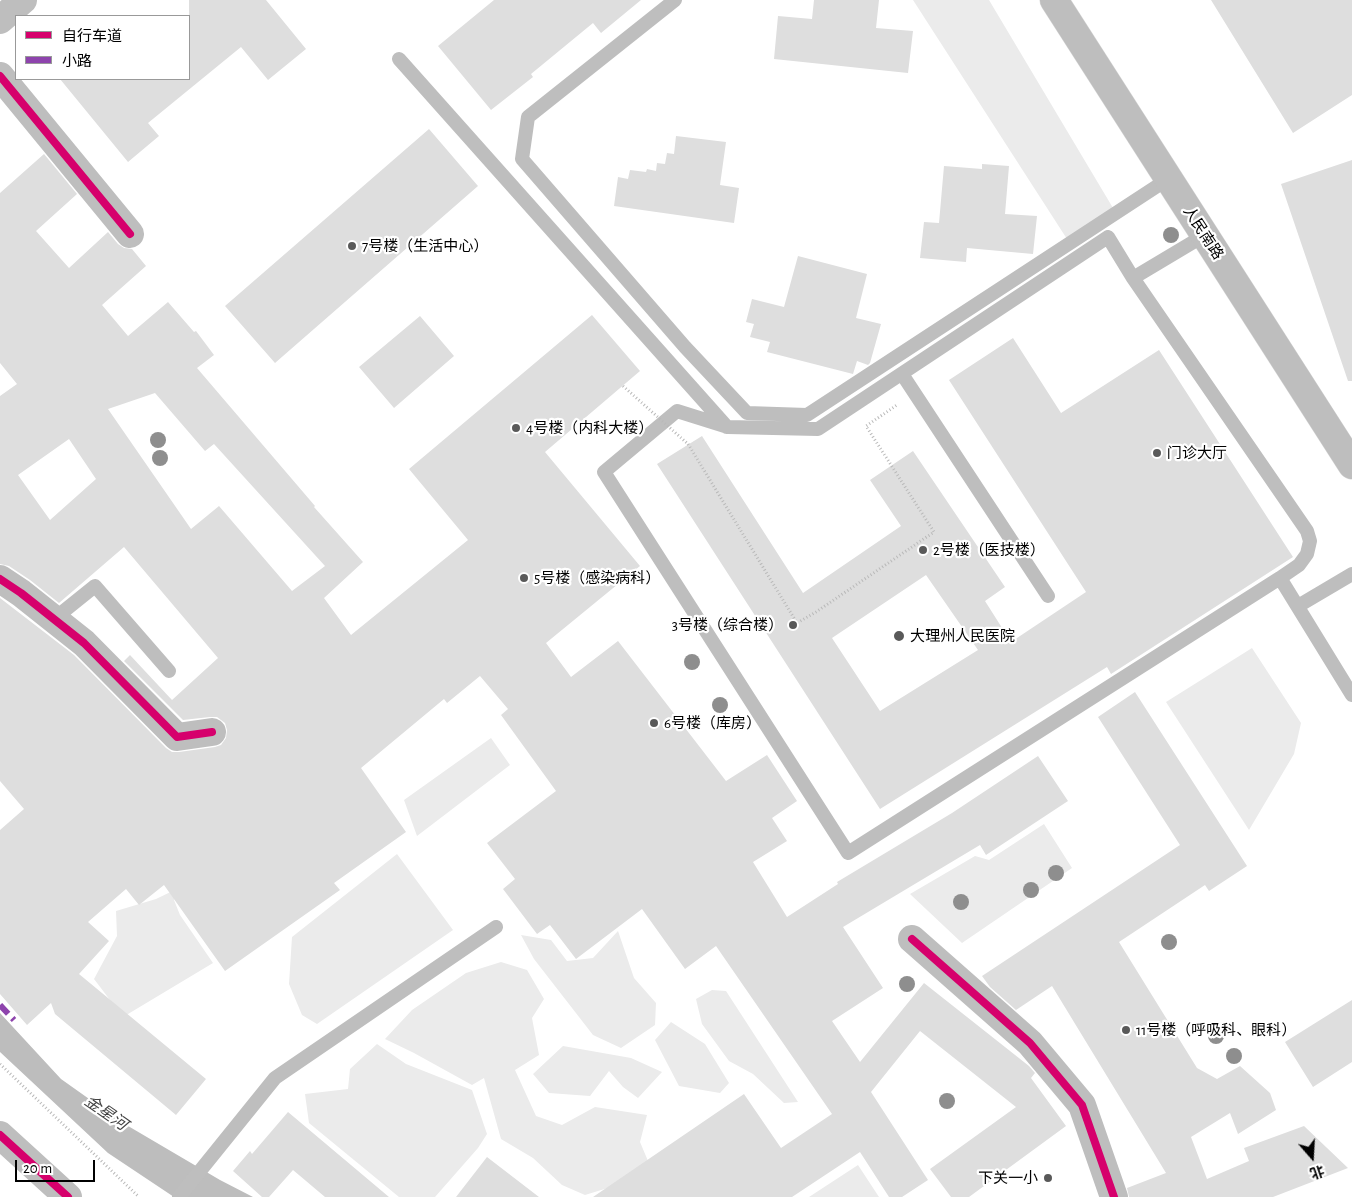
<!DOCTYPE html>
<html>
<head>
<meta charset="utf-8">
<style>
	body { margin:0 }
	#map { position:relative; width:1352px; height:1197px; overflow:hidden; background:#fff; font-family:"Alegreya Sans","Noto Sans SC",sans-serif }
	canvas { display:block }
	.legend { position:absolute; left:15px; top:15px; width:175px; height:65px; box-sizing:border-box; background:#fff; border:1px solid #999; margin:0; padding:6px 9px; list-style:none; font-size:15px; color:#000 }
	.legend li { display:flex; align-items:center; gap:10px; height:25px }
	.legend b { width:25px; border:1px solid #999 }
	.north { position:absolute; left:1287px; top:1132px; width:50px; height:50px; -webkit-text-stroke:4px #fff; paint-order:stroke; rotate:161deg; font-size:14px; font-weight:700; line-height:20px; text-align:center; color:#000 }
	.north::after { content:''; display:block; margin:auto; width:18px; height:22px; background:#000; clip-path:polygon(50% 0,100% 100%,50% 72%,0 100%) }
	.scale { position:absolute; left:15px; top:1160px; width:80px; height:22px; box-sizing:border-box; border:2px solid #000; border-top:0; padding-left:6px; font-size:15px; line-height:18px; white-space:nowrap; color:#000; -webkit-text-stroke:4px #fff; paint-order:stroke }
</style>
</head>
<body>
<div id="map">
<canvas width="1352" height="1197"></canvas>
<ul class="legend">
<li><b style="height:6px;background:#d6006c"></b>自行车道</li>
<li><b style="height:6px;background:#8e44ad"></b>小路</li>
</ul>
<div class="north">北</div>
<div class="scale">20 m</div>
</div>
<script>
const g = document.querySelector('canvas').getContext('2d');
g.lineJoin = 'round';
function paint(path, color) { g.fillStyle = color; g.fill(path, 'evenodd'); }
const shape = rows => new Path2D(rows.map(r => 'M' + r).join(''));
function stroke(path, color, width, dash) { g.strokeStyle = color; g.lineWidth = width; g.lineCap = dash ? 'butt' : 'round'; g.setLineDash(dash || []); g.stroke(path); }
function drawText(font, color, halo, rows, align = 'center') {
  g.font = font + ' "Alegreya Sans","Noto Sans SC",sans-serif'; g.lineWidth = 4.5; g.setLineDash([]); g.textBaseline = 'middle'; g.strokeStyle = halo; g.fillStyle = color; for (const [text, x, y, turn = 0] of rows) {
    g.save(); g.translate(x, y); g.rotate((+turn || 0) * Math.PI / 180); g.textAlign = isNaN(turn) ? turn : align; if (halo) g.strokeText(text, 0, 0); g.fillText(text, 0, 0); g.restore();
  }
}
const green = shape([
	[913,0,989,0,1113,208,1067,239],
	[1252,648,1301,723,1294,754,1249,830,1166,702],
	[491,738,510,765,417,836,404,800],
	[1044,824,1072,868,962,943,910,894,975,856,989,860],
	[397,854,453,930,317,1024,302,1015,289,984,292,937],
	[183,886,174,900,180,915,213,963,123,1017,94,979,117,936,116,911,156,899],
	[618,931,634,978,656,1003,655,1025,621,1048,593,1035,534,959,521,935,551,940,567,961,593,958],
	[501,962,527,970,544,999,532,1018,539,1055,515,1070,536,1116,562,1125,595,1107,647,1115,640,1142,648,1161,624,1183,585,1195,562,1185,533,1158,501,1139,484,1078,472,1085,414,1053,385,1039,412,1010,466,973],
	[712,990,726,991,798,1102,784,1103,753,1074,729,1061,702,1024,696,999],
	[671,1022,705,1044,729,1083,720,1093,679,1086,655,1040],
	[377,1044,406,1064,472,1090,487,1134,478,1148,435,1197,399,1197,309,1123,305,1094,348,1089,350,1069],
	[563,1046,631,1058,662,1072,638,1098,623,1087,609,1071,590,1096,549,1093,533,1074],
	[858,1165,879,1197,809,1197]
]);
const water = shape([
	[0,1013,61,1079,123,1123,220,1180,253,1197,174,1197,108,1153,0,1052]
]);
const building = shape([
	[189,0,266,0,306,49,268,80,241,47,148,123,159,136,128,162,60,79,189,79],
	[494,0,641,0,601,33,593,23,531,74,533,77,491,110,438,46],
	[814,0,879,0,876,28,913,31,908,73,774,59,778,16,812,19],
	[1211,0,1352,0,1352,95,1293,133],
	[429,129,478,186,275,363,225,306],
	[676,136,726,142,720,185,739,188,734,223,614,206,618,177,628,179,630,170,646,172,647,169,656,171,657,163,665,164,667,153,674,154],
	[44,154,77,194,36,231,69,268,108,232,118,244,124,248,132,249,146,266,102,305,128,336,168,302,194,332,196,331,214,355,197,368,315,506,314,507,363,562,324,598,351,635,468,540,409,469,592,315,640,371,545,452,640,566,546,643,571,677,618,641,726,781,767,755,797,801,772,818,787,841,753,862,787,917,838,884,837,882,952,813,1038,756,1068,801,986,855,980,845,843,927,883,988,832,1021,860,1062,924,983,1029,1066,1035,1073,1031,1078,1066,1126,969,1197,951,1197,930,1169,1016,1107,920,1031,871,1092,928,1180,902,1197,889,1197,860,1152,792,1197,593,1197,744,1094,781,1148,832,1114,716,946,685,969,642,909,576,959,550,925,537,934,503,889,515,879,487,843,556,791,501,715,508,709,480,676,447,703,444,699,361,768,406,832,334,883,340,890,225,971,164,885,139,905,126,889,88,922,109,941,79,974,206,1079,176,1115,55,1014,51,1003,27,1025,0,994,0,830,24,809,0,781,0,598,74,655,166,748,172,752,179,752,215,747,221,745,226,738,227,730,225,723,217,717,210,717,183,720,124,661,130,655,172,700,218,658,124,547,59,603,30,580,9,566,0,564,0,396,17,384,0,363,0,193],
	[155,393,205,451,214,444,325,566,292,591,219,506,191,529,108,409],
	[69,439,96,479,50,520,18,475],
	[1352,160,1352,381,1348,381,1281,184],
	[982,164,1009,166,1005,214,1037,216,1033,254,967,248,966,262,920,258,924,222,939,223,944,166,982,169],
	[798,256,867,274,856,318,881,324,870,363,868,365,857,361,853,374,767,352,770,342,750,337,754,324,746,322,752,299,784,307],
	[420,316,454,356,394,408,359,367],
	[1013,338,1061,413,1159,350,1293,557,1111,674,1107,667,880,809,657,464,702,436,803,593,901,526,870,480,913,451,1005,587,985,601,1011,642,1086,592,949,380],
	[926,575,978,650,880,711,832,638],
	[1135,692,1247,866,1209,891,1205,885,1119,942,1197,1068,1217,1079,1240,1066,1270,1093,1276,1110,1238,1134,1230,1113,1191,1137,1207,1179,1249,1161,1244,1148,1304,1126,1348,1168,1273,1197,1129,1197,1127,1188,1166,1173,1052,986,1016,1010,990,987,982,976,1180,845,1098,717],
	[1352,1000,1352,1062,1313,1087,1285,1042],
	[288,1112,389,1197,325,1197,293,1170,269,1197,262,1197,233,1171,250,1151,252,1154],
	[487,1157,539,1197,456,1197]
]);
const path = shape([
	[688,444,797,623,816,612,934,532,866,426,897,405],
	[0,1064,139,1197]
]);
const service = shape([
	[675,0,528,117,522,159,685,347,747,413,807,415,1168,179],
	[399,59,727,427],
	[1108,237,1133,278,1307,531,1310,541,1307,554,1299,565,1280,578,848,853,604,472,677,411,728,427,818,429,1108,237],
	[1133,278,1205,235],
	[902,374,1048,596],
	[1280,578,1352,695],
	[1298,606,1352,574],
	[54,619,95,586,169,671],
	[179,1197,275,1078,496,927]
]);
const minor = shape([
	[0,20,23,0],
	[0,76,130,234],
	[0,579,21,593,84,643,177,737,212,732],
	[912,939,1030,1043,1082,1105,1114,1197]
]);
const tertiary = shape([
	[0,1135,68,1197]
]);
const primary = shape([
	[1054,0,1352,465]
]);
const pathBridge = shape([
	[623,386,688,444]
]);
const quiet = shape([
	[0,1005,14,1020]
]);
const cycleway = shape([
	[0,76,130,234],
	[0,579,21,593,84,643,177,737,212,732],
	[912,939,1030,1043,1082,1105,1114,1197],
	[0,1135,68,1197]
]);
const trees = [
	[1171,235],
	[158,440],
	[160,458],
	[692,662],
	[720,705],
	[1056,873],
	[1031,890],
	[961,902],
	[1169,942],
	[907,984],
	[1216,1036],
	[1234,1056],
	[947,1101]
];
const markers = [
	[352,246,5,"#595959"],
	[516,428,5,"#595959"],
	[1157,453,5,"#595959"],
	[923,550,5,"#595959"],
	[524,578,5,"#595959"],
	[793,625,5,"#595959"],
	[899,636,6,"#595959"],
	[654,723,5,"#595959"],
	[1126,1030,5,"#595959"],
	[1048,1178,5,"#595959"]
];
const streetNames = [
	["人民南路",1203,233,57]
];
const poiNames = [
	["7号楼（生活中心）",362,246],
	["4号楼（内科大楼）",526,428],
	["门诊大厅",1167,453],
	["2号楼（医技楼）",933,550],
	["5号楼（感染病科）",534,578],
	["3号楼（综合楼）",783,625,"right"],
	["大理州人民医院",910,636],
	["6号楼（库房）",664,723],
	["11号楼（呼吸科、眼科）",1136,1030],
	["下关一小",1038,1178,"right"]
];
const waterNames = [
	["金星河",106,1113,35]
];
paint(green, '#ebebeb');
paint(water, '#bdbdbd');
paint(building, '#dedede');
stroke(primary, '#dbdbdb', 29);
stroke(path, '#b9b9b9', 3, [1, 2.5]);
stroke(service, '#bebebe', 14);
stroke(minor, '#bebebe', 28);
stroke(tertiary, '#bebebe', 28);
stroke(primary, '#bebebe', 28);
stroke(pathBridge, '#b9b9b9', 3, [1, 2.5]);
stroke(quiet, '#8e44ad', 6, [12, 6]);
stroke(cycleway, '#d6006c', 8);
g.fillStyle = '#8e8e8e';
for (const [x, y] of trees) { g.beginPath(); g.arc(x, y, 8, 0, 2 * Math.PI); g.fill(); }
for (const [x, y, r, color] of markers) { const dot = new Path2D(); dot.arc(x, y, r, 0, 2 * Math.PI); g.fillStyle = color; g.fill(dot); stroke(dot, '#fff', 2); }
drawText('15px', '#000', '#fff', streetNames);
drawText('15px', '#000', '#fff', poiNames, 'left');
drawText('italic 16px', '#424242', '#fff', waterNames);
</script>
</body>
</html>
